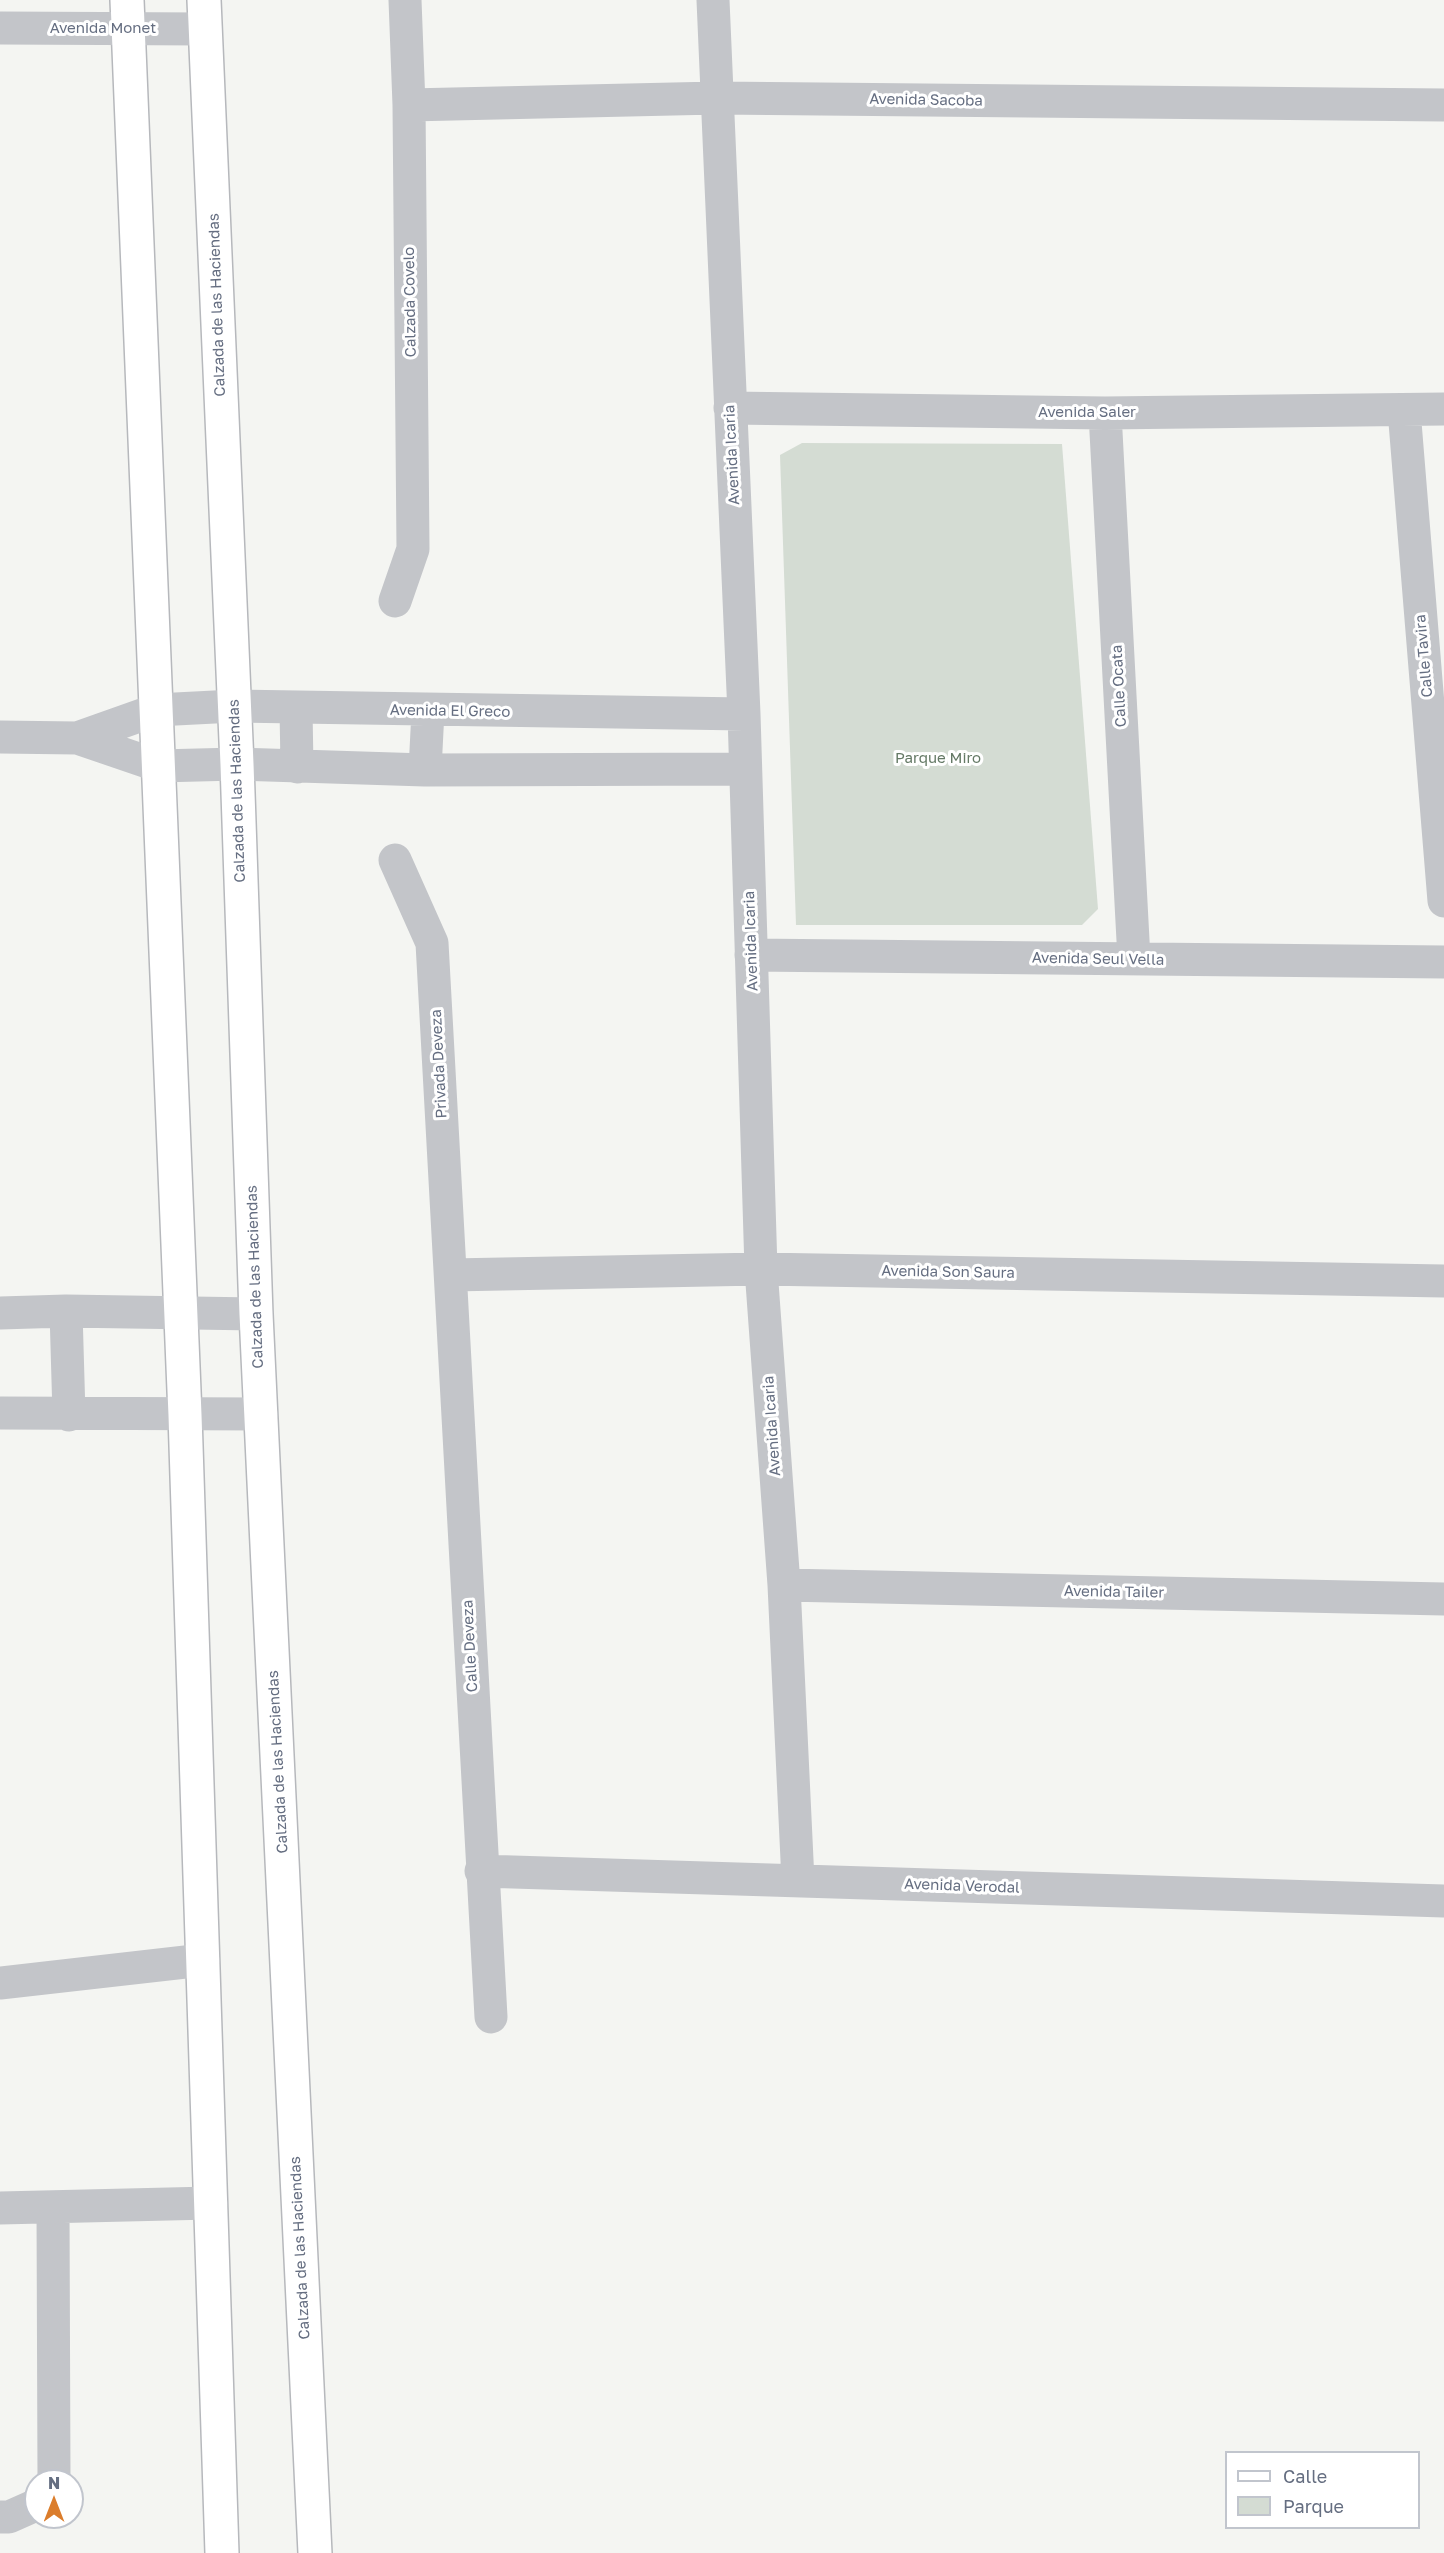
<!DOCTYPE html>
<html>
<head>
<meta charset="utf-8">
<style>
	body { margin:0 }
	#map { position:relative; width:1444px; height:2553px; overflow:hidden; background:#f4f5f2; font-family:"Golos Text",sans-serif }
	canvas { display:block }
	.legend { position:absolute; left:1225px; top:2451px; width:195px; height:78px; box-sizing:border-box; background:#fff; border:2px solid #c1c5cd; margin:0; padding:8px 10px; list-style:none; font-size:18px; color:#656e81 }
	.legend li { display:flex; align-items:center; gap:12px; height:30px }
	.legend b { width:30px; border:2px solid #c1c5cd }
	.north { position:absolute; left:24px; top:2469px; width:60px; height:60px; box-sizing:border-box; background:#fff; border:2px solid #c1c5cd; border-radius:50%; rotate:0deg; font-size:16px; font-weight:700; line-height:24px; text-align:center; color:#656e81 }
	.north::after { content:''; display:block; margin:auto; width:21px; height:27px; background:#db7d2c; clip-path:polygon(50% 0,100% 100%,50% 72%,0 100%) }
</style>
</head>
<body>
<div id="map">
<canvas width="1444" height="2553"></canvas>
<ul class="legend">
<li><b style="height:8px;background:#fff"></b>Calle</li>
<li><b style="height:16px;background:#d4dcd3"></b>Parque</li>
</ul>
<div class="north">N</div>
</div>
<script>
const g = document.querySelector('canvas').getContext('2d');
g.lineJoin = 'round';
function paint(path, color) { g.fillStyle = color; g.fill(path, 'evenodd'); }
const shape = rows => new Path2D(rows.map(r => 'M' + r).join(''));
function stroke(path, color, width, dash) { g.strokeStyle = color; g.lineWidth = width; g.lineCap = dash ? 'butt' : 'round'; g.setLineDash(dash || []); g.stroke(path); }
function drawText(font, color, halo, rows, align = 'center') {
  g.font = font + ' "Golos Text",sans-serif'; g.lineWidth = 6; g.setLineDash([]); g.textBaseline = 'middle'; g.strokeStyle = halo; g.fillStyle = color; for (const [text, x, y, turn = 0] of rows) {
    g.save(); g.translate(x, y); g.rotate((+turn || 0) * Math.PI / 180); g.textAlign = isNaN(turn) ? turn : align; if (halo) g.strokeText(text, 0, 0); g.fillText(text, 0, 0); g.restore();
  }
}
const green = shape([
	[802,443,1062,444,1098,909,1082,925,796,925,780,455]
]);
const minor = shape([
	[713,0,744,714,761,1269,784,1585,798,1881],
	[0,28,205,29],
	[409,105,717,98,1444,105],
	[730,408,1105,413,1444,409],
	[1404,410,1444,901],
	[1105,413,1134,959],
	[395,601,413,549,409,105,405,0],
	[296,709,297,767],
	[0,737,77,738,159,766,237,764,425,770,745,769],
	[77,738,156,710,234,706,744,714],
	[425,770,428,711],
	[395,860,432,943,491,2017],
	[751,955,1444,962],
	[451,1275,761,1269,1444,1281],
	[66,1311,69,1415],
	[0,1313,66,1311,256,1314],
	[0,1413,261,1414],
	[784,1585,1444,1599],
	[481,1871,1444,1901],
	[0,1983,203,1960],
	[0,2208,211,2203],
	[53,2208,54,2481],
	[0,2517,9,2517,36,2505]
]);
const major = shape([
	[127,0,185,1415,222,2553],
	[204,0,237,764,256,1314,315,2553]
]);
const streetNames = [
	["Avenida Monet",103,28],
	["Avenida Sacoba",926,100,1],
	["Calzada Covelo",410,302,-91],
	["Calzada de las Haciendas",217,305,-92],
	["Avenida Saler",1087,412],
	["Avenida Icaria",732,455,-93],
	["Calle Tavira",1424,656,-95],
	["Calle Ocata",1119,686,-93],
	["Avenida El Greco",450,711,1],
	["Calzada de las Haciendas",237,791,-92],
	["Avenida Icaria",751,941,-92],
	["Avenida Seul Vella",1098,959,1],
	["Privada Deveza",439,1064,-93],
	["Avenida Son Saura",948,1272,1],
	["Calzada de las Haciendas",255,1277,-92],
	["Avenida Icaria",772,1426,-94],
	["Avenida Tailer",1114,1592,1],
	["Calle Deveza",470,1646,-93],
	["Calzada de las Haciendas",278,1762,-93],
	["Avenida Verodal",962,1886,2],
	["Calzada de las Haciendas",300,2248,-93]
];
const parkNames = [
	["Parque Miro",938,758]
];
paint(green, '#d4dcd3');
stroke(major, '#b6b8bc', 36);
stroke(minor, '#c3c5c9', 33);
stroke(major, '#fff', 33);
drawText('15px', '#656e81', '#fff', streetNames);
drawText('15px', '#647965', '#fff', parkNames);
</script>
</body>
</html>
